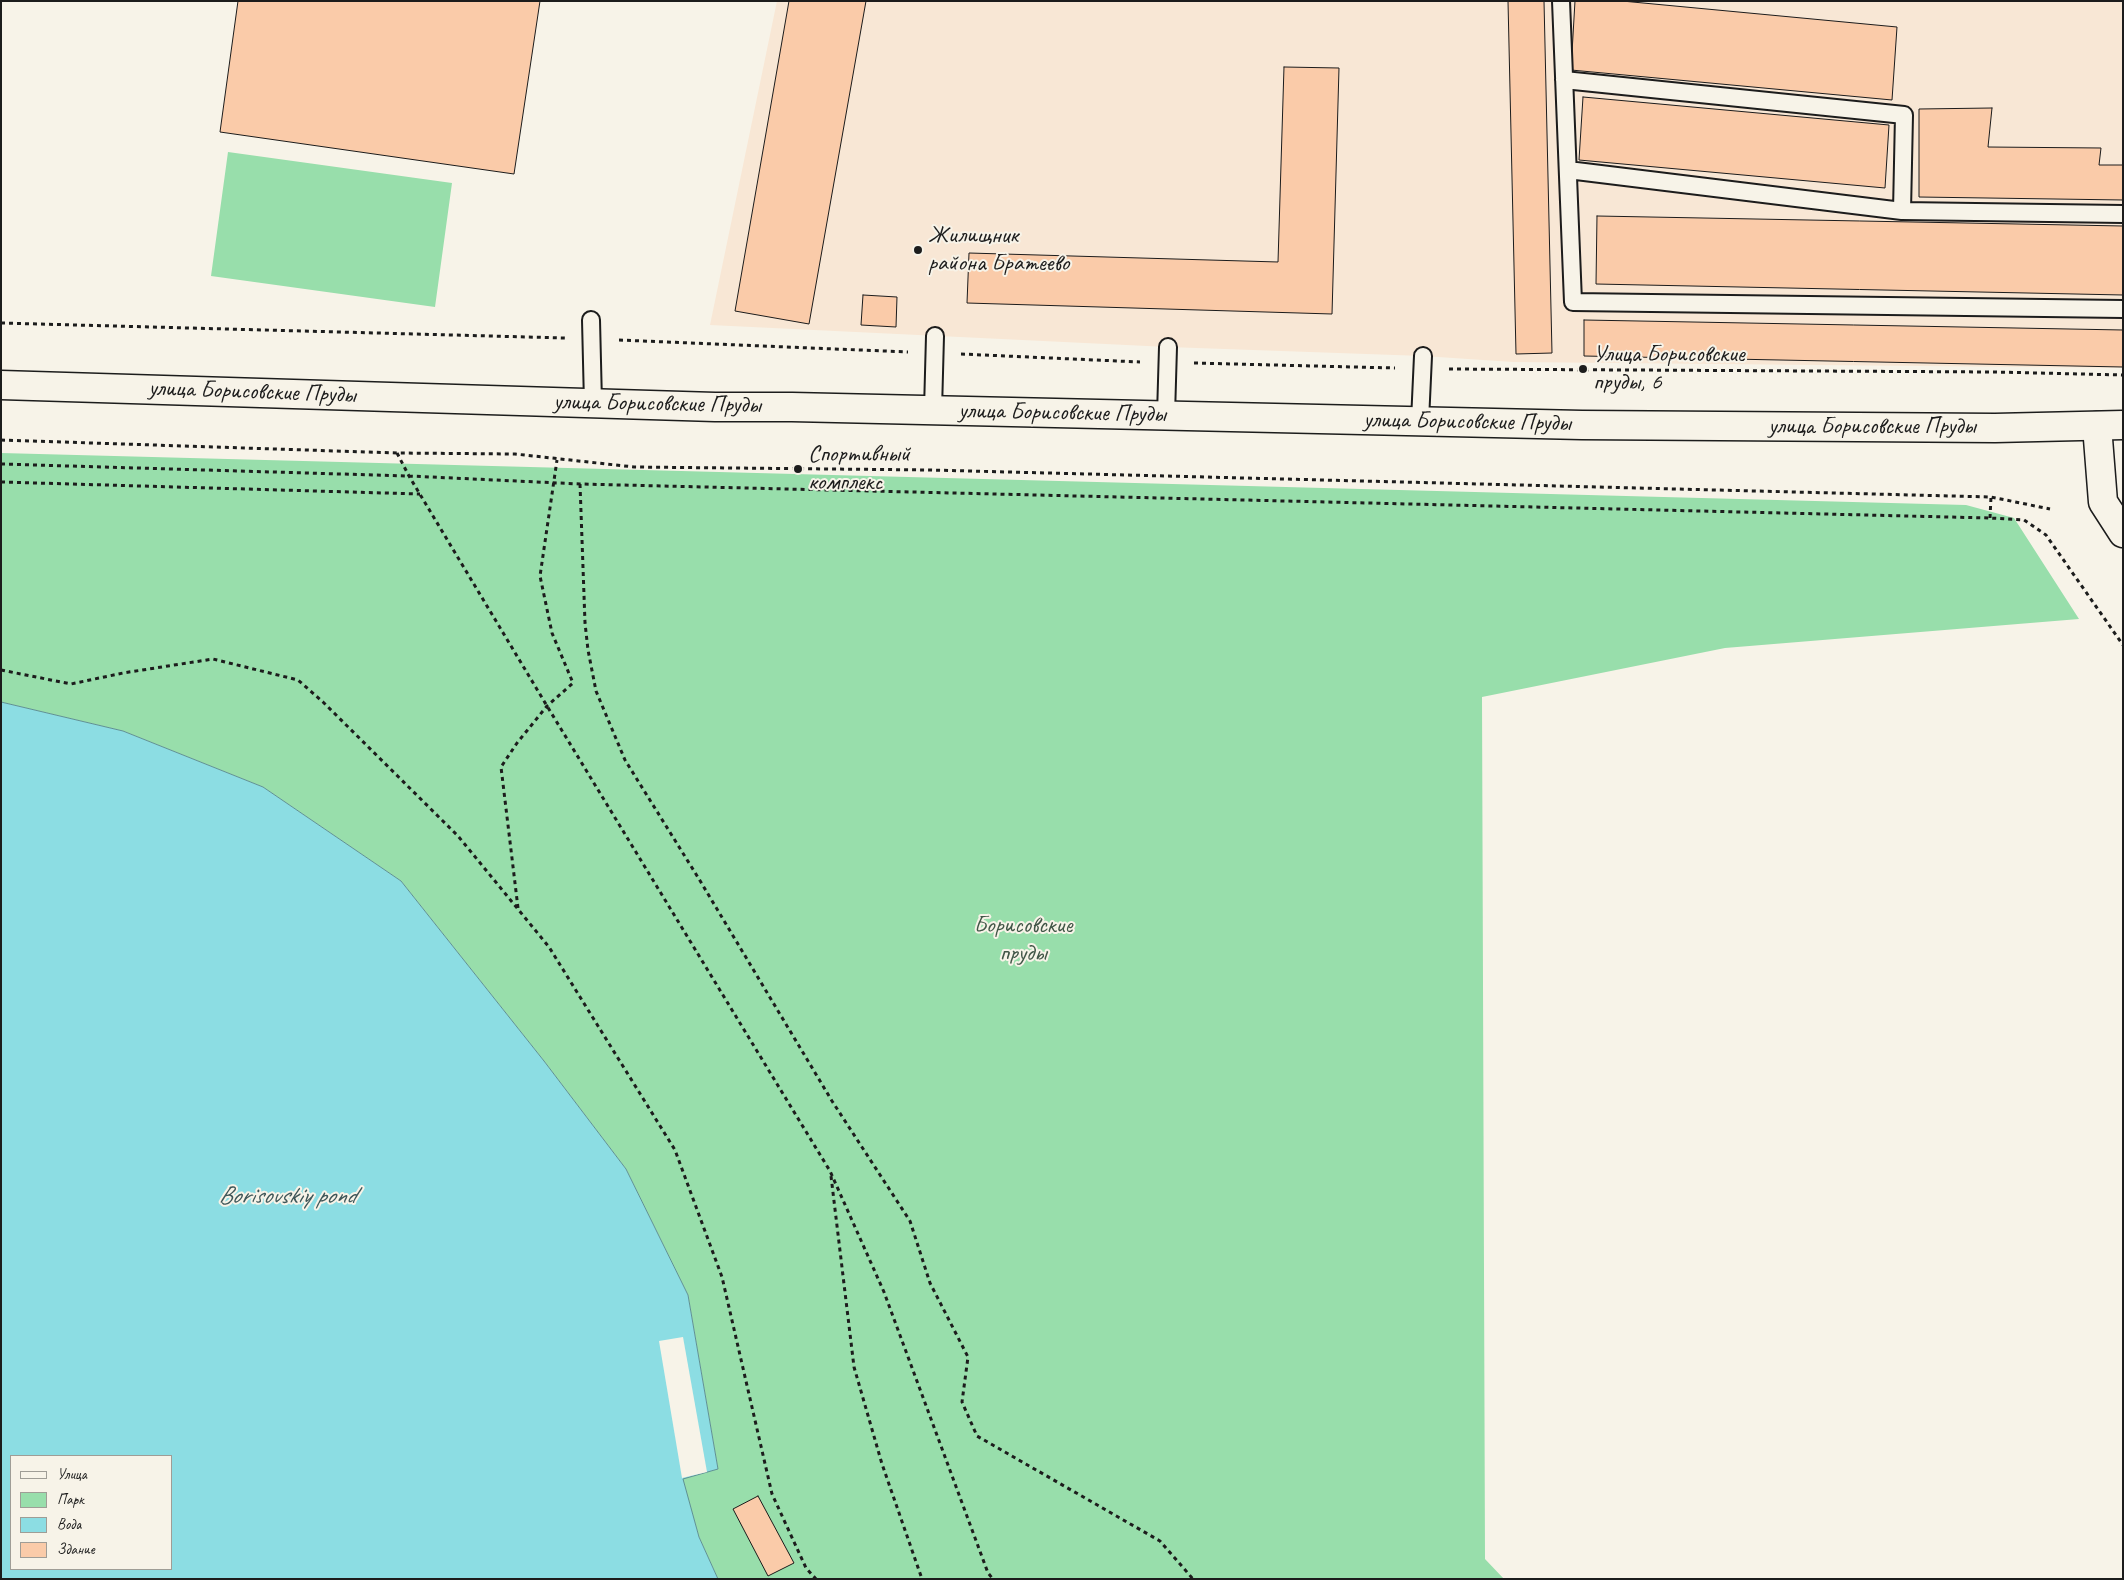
<!DOCTYPE html>
<html>
<head>
<meta charset="utf-8">
<style>
	body { margin:0 }
	#map { position:relative; width:2124px; height:1580px; overflow:hidden; background:#f7f3e8; font-family:Caveat,sans-serif }
	canvas { display:block }
	.frame { position:absolute; inset:0; border:2px solid #1c1c1c; pointer-events:none }
	.legend { position:absolute; left:10px; top:1455px; width:162px; height:115px; box-sizing:border-box; background:#f7f3e8; border:1px solid #9f9d96; margin:0; padding:6px 9px; list-style:none; font-size:15px; color:#1c1c1c }
	.legend li { display:flex; align-items:center; gap:10px; height:25px }
	.legend b { width:25px; border:1px solid #9f9d96 }
</style>
</head>
<body>
<div id="map">
<canvas width="2124" height="1580"></canvas>
<div class="frame"></div>
<ul class="legend">
<li><b style="height:6px;background:#f7f3e8"></b>Улица</li>
<li><b style="height:14px;background:#98deab"></b>Парк</li>
<li><b style="height:14px;background:#8cdde3"></b>Вода</li>
<li><b style="height:14px;background:#facba9"></b>Здание</li>
</ul>
</div>
<script>
const g = document.querySelector('canvas').getContext('2d');
g.lineJoin = 'round';
function paint(path, color) { g.fillStyle = color; g.fill(path, 'evenodd'); }
const shape = rows => new Path2D(rows.map(r => 'M' + r).join(''));
function stroke(path, color, width, dash) { g.strokeStyle = color; g.lineWidth = width; g.lineCap = dash ? 'butt' : 'round'; g.setLineDash(dash || []); g.stroke(path); }
function drawText(font, color, halo, rows, align = 'center') {
  g.font = font + ' Caveat,sans-serif'; g.lineWidth = 4; g.setLineDash([]); g.textBaseline = 'middle'; g.strokeStyle = halo; g.fillStyle = color; for (const [text, x, y, turn = 0] of rows) {
    g.save(); g.translate(x, y); g.rotate((+turn || 0) * Math.PI / 180); g.textAlign = isNaN(turn) ? turn : align; if (halo) g.strokeText(text, 0, 0); g.fillText(text, 0, 0); g.restore();
  }
}
const built = shape([
	[777,1,2123,1,2123,368,1513,362,1423,356,1168,347,710,325]
]);
const green = shape([
	[228,152,452,183,435,307,211,276],
	[1,453,1966,505,2014,518,2079,619,1725,648,1482,697,1485,1559,1504,1579,718,1579,699,1537,682,1478,718,1469,688,1295,626,1169,544,1061,401,881,263,787,123,731,1,702]
]);
const water = shape([
	[1,702,123,731,263,787,401,881,544,1061,626,1169,688,1295,718,1469,683,1479,699,1537,718,1579,1,1579,1,702],
	[11,1456,171,1456,171,1569,11,1569,11,1456]
]);
const pier = shape([
	[683,1337,707,1472,682,1478,659,1341]
]);
const building = shape([
	[238,1,540,1,514,174,220,132,238,1],
	[789,1,866,1,809,324,735,311,789,1],
	[1508,1,1544,1,1552,353,1516,354,1508,1],
	[1575,1,1622,1,1897,27,1892,100,1571,70,1575,1],
	[1284,67,1339,68,1332,314,967,303,969,253,1278,262,1284,67],
	[1583,97,1889,125,1885,188,1579,160,1583,97],
	[1992,108,1988,147,2101,148,2099,165,2123,165,2123,200,1919,197,1919,109,1992,108],
	[1597,216,2123,226,2123,295,1596,284,1597,216],
	[863,295,897,297,896,327,861,325,863,295],
	[1584,320,2123,330,2123,367,1584,356,1584,320],
	[758,1496,794,1563,768,1576,733,1509,758,1496]
]);
const path = shape([
	[1,323,565,338],
	[619,340,908,352],
	[961,354,1140,362],
	[1194,363,1395,368],
	[1449,369,1995,372,2123,375],
	[1,440,397,453,515,454,634,467,930,470,1991,497,2050,509],
	[397,453,409,476,547,706,830,1171,884,1292,988,1573,993,1579],
	[1,464,409,476,580,484,1990,518,2024,520,2046,535,2123,645],
	[1,482,420,494],
	[580,484,585,623,588,650,596,691,625,760,699,879,832,1101,910,1221,930,1283,968,1357,962,1402,977,1436,1160,1541,1193,1579],
	[1990,518,1991,497],
	[1,670,71,684,123,673,213,659,298,680,323,702,458,836,549,947,675,1150,722,1277,772,1494,806,1568,816,1579],
	[518,908,501,767,517,743,547,706,573,683,552,633,540,576,557,460],
	[831,1176,854,1367,882,1464,922,1579]
]);
const service = shape([
	[1561,1,1573,302,2123,309],
	[1564,80,1904,115,1902,211],
	[1568,170,1902,211,2123,214],
	[591,320,593,403],
	[933,410,935,336],
	[1166,415,1168,347],
	[1420,421,1423,356]
]);
const minor = shape([
	[2097,426,2103,502,2123,533]
]);
const secondary = shape([
	[1,385,715,407,792,407,1582,425,1995,428,2123,425]
]);
const markers = [
	[918,250,5,"#1c1c1c"],
	[1583,369,5,"#1c1c1c"],
	[798,469,5,"#1c1c1c"]
];
const poiNames = [
	["Жилищник",928,236],
	["района Братеево",928,264],
	["Улица Борисовские",1593,355],
	["пруды, 6",1593,383],
	["Спортивный",808,455],
	["комплекс",808,483]
];
const streetNames = [
	["улица Борисовские Пруды",252,392,2],
	["улица Борисовские Пруды",657,404,1],
	["улица Борисовские Пруды",1062,413,1],
	["улица Борисовские Пруды",1467,422,1],
	["улица Борисовские Пруды",1872,427]
];
const parkNames = [
	["Борисовские",1023,926],
	["пруды",1023,954]
];
const waterNames = [
	["Borisovskiy pond",287,1196]
];
paint(built, '#f8e7d5');
paint(green, '#98deab');
paint(water, '#8cdde3');
stroke(water, '#5f9093', 1);
paint(pier, '#f7f3e8');
paint(building, '#facba9');
stroke(building, '#1c1c1c', 1);
stroke(service, '#1c1c1c', 20);
stroke(minor, '#1c1c1c', 31);
stroke(secondary, '#1c1c1c', 31);
stroke(path, '#1c1c1c', 3, [4, 4]);
stroke(service, '#f7f3e8', 16);
stroke(minor, '#f7f3e8', 28);
stroke(secondary, '#f7f3e8', 28);
for (const [x, y, r, color] of markers) { const dot = new Path2D(); dot.arc(x, y, r, 0, 2 * Math.PI); g.fillStyle = color; g.fill(dot); stroke(dot, '#f7f3e8', 2); }
drawText('24px', '#1c1c1c', '#f7f3e8', poiNames, 'left');
drawText('24px', '#1c1c1c', '#f7f3e8', streetNames);
drawText('24px', '#415647', '#f7f3e8', parkNames);
drawText('italic 25px', '#3e5658', '#f7f3e8', waterNames);
</script>
</body>
</html>
